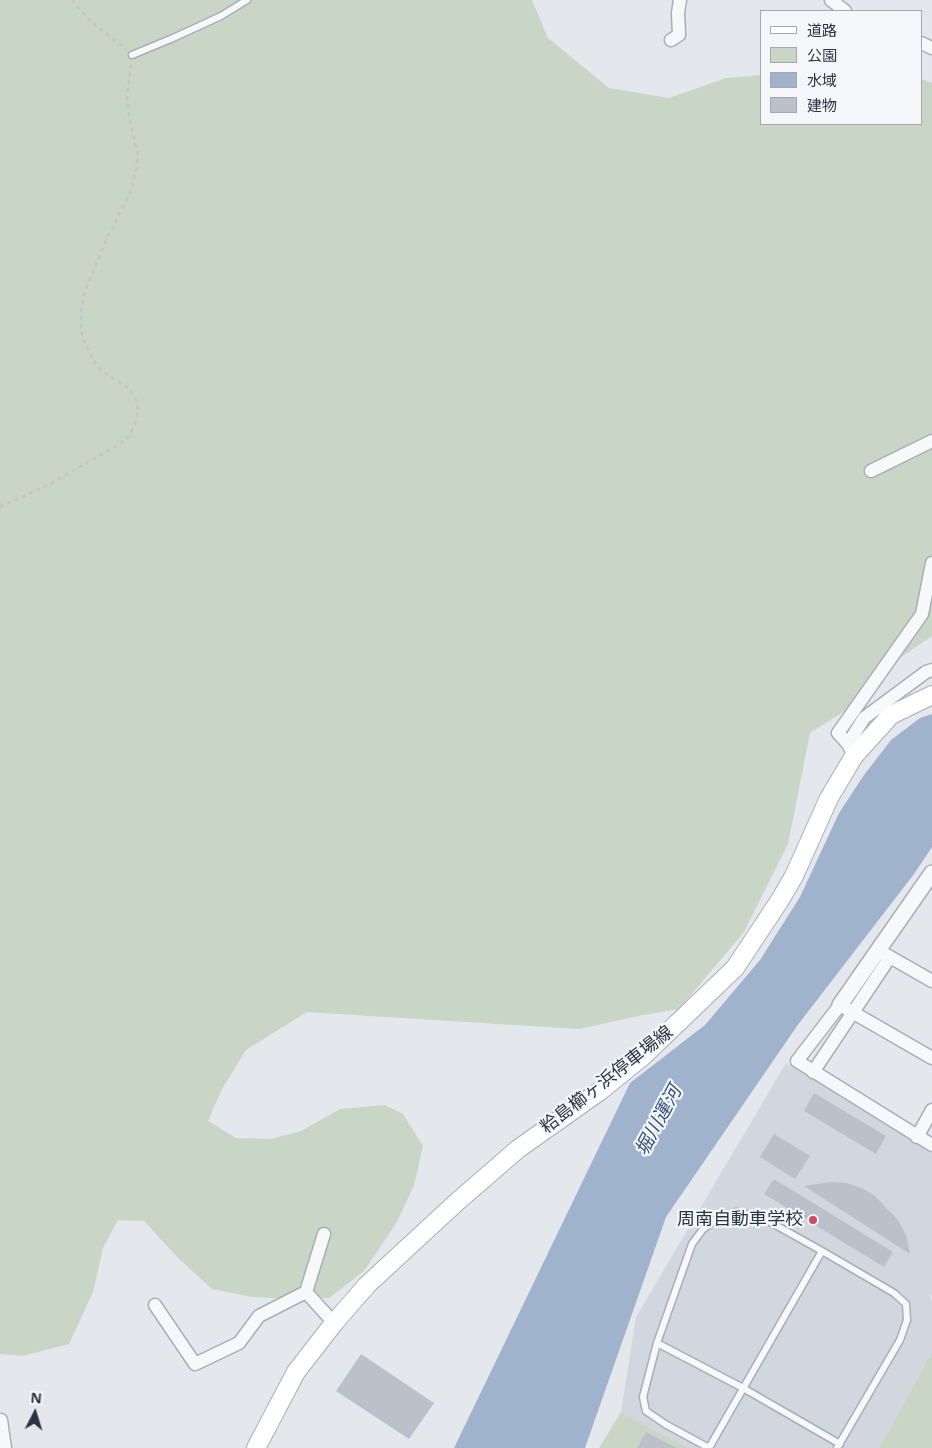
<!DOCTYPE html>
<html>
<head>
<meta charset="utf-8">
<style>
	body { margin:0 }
	#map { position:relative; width:932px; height:1448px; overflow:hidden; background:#e4e7ec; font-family:"Open Sans","Noto Sans JP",sans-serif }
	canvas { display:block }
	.legend { position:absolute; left:760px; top:10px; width:162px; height:115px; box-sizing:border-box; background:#f4f6f9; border:1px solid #a4a8b1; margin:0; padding:6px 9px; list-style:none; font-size:15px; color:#2b3445 }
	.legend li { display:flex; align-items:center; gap:10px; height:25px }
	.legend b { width:25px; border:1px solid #a4a8b1 }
	.north { position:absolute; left:10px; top:1388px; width:50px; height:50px; -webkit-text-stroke:4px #f4f6f9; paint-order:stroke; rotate:5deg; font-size:14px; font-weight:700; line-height:20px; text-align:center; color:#2b3445 }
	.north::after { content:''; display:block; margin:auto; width:18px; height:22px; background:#2b3445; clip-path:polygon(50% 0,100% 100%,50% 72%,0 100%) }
</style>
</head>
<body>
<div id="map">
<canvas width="932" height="1448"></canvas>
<ul class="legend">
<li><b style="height:6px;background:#fff"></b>道路</li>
<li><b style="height:14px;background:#c9d6c5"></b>公園</li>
<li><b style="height:14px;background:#9fb4cc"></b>水域</li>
<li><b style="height:14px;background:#bbc0ca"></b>建物</li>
</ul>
<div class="north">N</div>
</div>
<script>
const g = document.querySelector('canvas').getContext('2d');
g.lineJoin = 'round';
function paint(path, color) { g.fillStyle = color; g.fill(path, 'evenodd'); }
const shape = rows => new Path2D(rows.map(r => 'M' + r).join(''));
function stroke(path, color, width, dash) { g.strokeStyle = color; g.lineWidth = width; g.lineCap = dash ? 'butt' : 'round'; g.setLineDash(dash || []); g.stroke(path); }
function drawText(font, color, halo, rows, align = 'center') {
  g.font = font + ' "Open Sans","Noto Sans JP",sans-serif'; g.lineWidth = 4.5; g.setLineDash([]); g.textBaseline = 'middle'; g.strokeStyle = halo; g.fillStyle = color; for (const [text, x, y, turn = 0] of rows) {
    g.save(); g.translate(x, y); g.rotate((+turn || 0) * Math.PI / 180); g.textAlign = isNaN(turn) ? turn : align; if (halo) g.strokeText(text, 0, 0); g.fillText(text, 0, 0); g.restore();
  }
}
const built = shape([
	[786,1063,932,1146,932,1295,930,1299,932,1300,932,1352,879,1448,688,1448,621,1412,636,1317]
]);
const green = shape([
	[0,0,532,0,548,38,609,88,669,98,726,78,761,75,761,124,921,124,921,79,932,83,932,636,876,674,854,705,810,733,788,844,744,932,679,1009,643,1015,579,1029,307,1012,246,1050,222,1089,208,1121,236,1138,270,1139,301,1131,340,1109,385,1105,403,1114,423,1146,414,1185,397,1222,364,1271,329,1298,293,1299,252,1297,212,1289,180,1260,144,1221,118,1220,103,1248,93,1292,69,1344,23,1356,0,1354],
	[932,1352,932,1448,879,1448],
	[621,1412,688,1448,599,1448]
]);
const water = shape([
	[932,714,932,847,914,874,797,1026,666,1217,585,1448,454,1448,630,1083,705,1025,760,960,800,897,839,813,864,775,891,740,920,718]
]);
const building = shape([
	[814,1093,886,1136,876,1154,804,1111],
	[774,1134,810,1156,795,1179,760,1157],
	[774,1179,893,1252,884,1267,764,1194],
	[831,1182,846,1183,862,1188,875,1196,898,1220,906,1235,910,1254,804,1186],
	[361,1354,434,1403,409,1439,336,1391],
	[646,1432,676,1448,637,1448]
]);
const path = shape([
	[72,0,89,20,126,49],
	[0,507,48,485,118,445,128,437,135,425,138,409,136,400,129,389,102,371,93,360,83,338,81,330,81,308,86,289,107,238,130,193,136,171,138,155,129,116,127,96,131,64]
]);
const service = shape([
	[132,55,173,38,221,16,247,0],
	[822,1251,709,1448,665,1424,646,1411,643,1397,657,1343,692,1244,703,1229,717,1219,736,1212,761,1217,822,1251,894,1293,906,1304,907,1320,900,1340,837,1448],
	[657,1343,743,1388,840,1444]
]);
const minor = shape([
	[831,0,845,11],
	[671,40,679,35,678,13,680,0],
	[921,43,932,48],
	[871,471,932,441],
	[848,744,864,718,926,672,932,670],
	[854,756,848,744,838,733,922,614,932,563],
	[883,953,932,981],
	[932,1058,840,1005,797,1061,932,1145],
	[813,1072,890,957],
	[917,1137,932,1110],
	[306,1292,334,1323],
	[155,1305,195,1364,239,1343,259,1316,306,1292,324,1234],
	[1,1420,5,1448]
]);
const tertiary = shape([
	[840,1005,932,873]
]);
const secondary = shape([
	[256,1448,296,1372,334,1323,367,1285,458,1201,518,1149,600,1091,642,1057,735,968,780,900,794,876,829,798,854,756,891,715,932,695]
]);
const markers = [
	[813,1220,5,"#d1495b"]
];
const streetNames = [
	["粭島櫛ヶ浜停車場線",607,1080,-38]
];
const poiNames = [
	["周南自動車学校",803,1220]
];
const waterNames = [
	["堀川運河",659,1121,-62]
];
paint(built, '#d2d6de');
paint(green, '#c9d6c5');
paint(water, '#9fb4cc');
paint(building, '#bbc0ca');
stroke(service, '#a9aeb7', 9);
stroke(minor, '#a9aeb7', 15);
stroke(tertiary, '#a9aeb7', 18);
stroke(secondary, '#a9aeb7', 20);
stroke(path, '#c2c5cb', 2.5, [4, 4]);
stroke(service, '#f7f8fa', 6);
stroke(minor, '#f7f8fa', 12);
stroke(tertiary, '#f7f8fa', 15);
stroke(secondary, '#fff', 18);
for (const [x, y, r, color] of markers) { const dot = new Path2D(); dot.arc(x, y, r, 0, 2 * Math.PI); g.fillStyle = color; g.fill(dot); stroke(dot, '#f4f6f9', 2); }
drawText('18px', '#2b3445', '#f4f6f9', streetNames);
drawText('18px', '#2b3445', '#f4f6f9', poiNames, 'right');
drawText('italic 19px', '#34527a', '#f4f6f9', waterNames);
</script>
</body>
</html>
